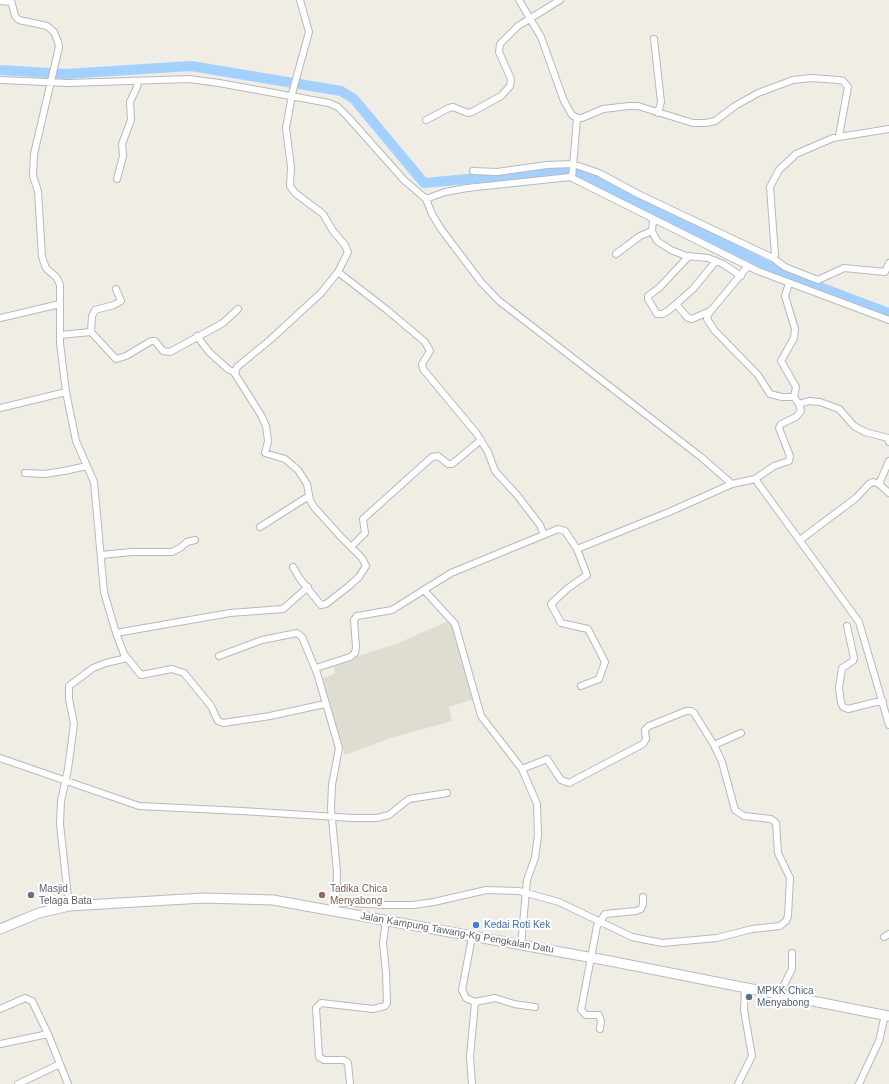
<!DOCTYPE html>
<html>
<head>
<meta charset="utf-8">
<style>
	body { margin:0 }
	canvas { display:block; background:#efede4 }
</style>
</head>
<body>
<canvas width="889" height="1084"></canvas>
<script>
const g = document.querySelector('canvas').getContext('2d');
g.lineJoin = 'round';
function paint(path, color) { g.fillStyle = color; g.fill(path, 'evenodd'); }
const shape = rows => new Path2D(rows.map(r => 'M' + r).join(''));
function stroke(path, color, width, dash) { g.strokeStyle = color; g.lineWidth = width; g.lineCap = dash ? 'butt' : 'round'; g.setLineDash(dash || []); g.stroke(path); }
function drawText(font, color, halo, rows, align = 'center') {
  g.font = font + ' Helvetica,sans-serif'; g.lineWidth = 4; g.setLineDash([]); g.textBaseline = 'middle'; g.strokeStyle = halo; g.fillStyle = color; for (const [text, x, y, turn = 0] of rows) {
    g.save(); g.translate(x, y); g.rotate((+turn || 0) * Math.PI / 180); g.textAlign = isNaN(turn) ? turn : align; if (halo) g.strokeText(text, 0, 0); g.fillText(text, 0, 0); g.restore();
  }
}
const education = shape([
	[451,620,474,699,449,707,452,721,391,738,345,755,323,678,335,674,333,664,396,644]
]);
const river = shape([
	[0,70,65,74,191,66,341,91,354,99,424,183,566,170],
	[579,172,782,273,889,313]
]);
const street = shape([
	[11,0,15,16,19,20,47,26,54,32,58,42,59,47,34,154,33,176,38,191,42,257,46,268,57,278,60,285,60,343,66,392,76,441,94,482,104,592,116,633,124,654,141,675,172,669,184,673,211,706,218,721,223,723,270,716,325,704],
	[519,0,541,37,564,101,572,115,577,118,582,118,603,109,629,106,638,106,693,123,706,123,715,121,735,106,758,93,793,80,811,78,839,80,843,81,848,87,839,136],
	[0,1,11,2],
	[654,39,661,102,658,113],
	[0,80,68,83,189,79,219,83,329,103,338,107,347,116,404,180,426,199,445,192,467,188,570,177,758,271,889,320],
	[426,120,449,108,453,107,468,113,472,112,501,96,510,86,511,79,499,52,500,44,518,26,560,0],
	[473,171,497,172,547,165,573,164,599,173,638,194,773,258,785,267,818,280,844,268,885,272,889,263],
	[572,178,577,118],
	[117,179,123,156,122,144,131,120,130,102,137,87,138,81],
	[426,199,432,214,441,229,481,282,498,300,701,457,732,484],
	[653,220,652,231,657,241,671,250,686,256,708,258,723,264,741,276],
	[616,254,640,236,652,231],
	[689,256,659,288,648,296,648,299,657,314,662,314,668,311,693,289,716,261],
	[773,258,775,255,770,187,779,170,796,154,833,138,889,129],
	[748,266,709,313,707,319,715,331,758,375,770,394,782,397,794,397,799,404,801,411,796,417,781,424,779,428,790,456,789,461,774,466,755,479],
	[338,272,387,310,425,342,430,351,422,364,423,369,477,434,488,452,495,471,517,495,540,525,544,535],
	[789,283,785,296,795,329,794,338,781,361,796,387,794,397],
	[676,304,688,318,692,319,710,311],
	[0,318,60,304],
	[91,332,92,316,95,310,114,305,121,301,116,289],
	[60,335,91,332,116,359,126,356,151,341,155,341,163,351,170,352,223,323,238,309],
	[197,336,209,352,229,370,235,372],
	[799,404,809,401,820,402,839,409,854,426,865,432,888,438,889,442],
	[0,408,66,392],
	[25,473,44,474,64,471,87,466],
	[879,484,889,493],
	[260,527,309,496],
	[800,540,856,498,869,484,873,482,879,484,889,461],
	[351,547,365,533,363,519,432,457,438,456,448,464,452,464,481,440],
	[577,549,669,512,732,484,755,479,859,622,889,725],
	[101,555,132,552,172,552,180,548,187,542,195,540],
	[293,567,300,579,321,605,326,604,349,586,359,577,366,566,362,558,341,537,314,507,310,500,307,484,298,470,285,459,265,453,268,441,266,426,261,415,235,374,237,367,270,340,321,293,338,272,348,252,345,245,333,231,323,214,295,193,290,186,291,167,286,128,293,90,309,32,300,0],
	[424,590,455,624,481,716,522,769,537,804,538,835,535,858,527,880,521,946],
	[847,626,854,658,853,661,842,668,839,688,841,703,843,707,848,709,876,702,883,702],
	[116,633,230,613,283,609,308,587],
	[219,656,262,640,297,633,302,637,317,673,339,748,332,785,331,808,337,872,336,905],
	[316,668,350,657,355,653,356,647,354,620,357,616,392,610,451,573,558,529,565,531,577,549,587,575,568,588,551,604,561,623,588,629,605,662,599,679,581,686],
	[0,758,139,806,242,811,353,818,377,818,389,815,409,799,447,793],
	[522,769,547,759,561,780,569,783,643,744,646,739,645,730,649,726,686,711,691,711,694,713,714,745,741,733],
	[336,902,384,905,413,905,434,902,486,890,519,891,559,902,632,937,662,943,717,938,752,929,780,926,786,921,788,916,790,878,778,853,776,823,771,819,744,816,735,810,722,762,714,745],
	[69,906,60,824,61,801,68,769,74,724,69,699,69,686,93,668,106,663,127,658],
	[472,937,462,990,466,998,475,1002,495,998,514,1004,535,1007],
	[884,937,889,934],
	[779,995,792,969,792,953],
	[0,1009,25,998,32,1001,48,1034,68,1084],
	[600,1029,601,1021,599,1015,586,1015,581,1010,597,926,605,914,636,911,641,909,643,904,643,897],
	[0,1044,48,1034],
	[18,1084,60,1064],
	[350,1084,348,1063,344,1060,324,1060,319,1057,316,1008,321,1003,373,1009,385,1006,387,1003,386,973,383,943,386,920],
	[472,1084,470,1057,475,1002],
	[738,1084,752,1056,744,1010,745,989],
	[859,1084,879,1041,885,1015]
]);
const secondary = shape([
	[0,929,39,913,69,906,203,898,273,900,610,961,889,1016]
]);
const markers = [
	[31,895,4,"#6b7280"],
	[322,895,4,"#8d6e63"],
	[476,925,4,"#3f7fe0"],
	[749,997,4,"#5c6f8a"]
];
const worshipNames = [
	["Masjid",39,889],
	["Telaga Bata",39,901]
];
const educationNames = [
	["Tadika Chica",330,889],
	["Menyabong",330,901]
];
const shopNames = [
	["Kedai Roti Kek",484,925]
];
const streetNames = [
	["Jalan Kampung Tawang-Kg Pengkalan Datu",457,933,10]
];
const serviceNames = [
	["MPKK Chica",757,991],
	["Menyabong",757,1003]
];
paint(education, '#dfdcd2');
stroke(river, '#a3d1ff', 10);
stroke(street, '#b6b9be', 8);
stroke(secondary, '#b7bac0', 11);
stroke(street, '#fff', 6);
stroke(secondary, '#fff', 9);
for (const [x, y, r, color] of markers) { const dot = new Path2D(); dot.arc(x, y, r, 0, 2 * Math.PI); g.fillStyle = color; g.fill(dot); stroke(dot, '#fff', 1.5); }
drawText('10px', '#5b616d', '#fff', worshipNames, 'left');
drawText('10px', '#785e54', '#fff', educationNames, 'left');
drawText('10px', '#366cbe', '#fff', shopNames, 'left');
drawText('10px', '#5c5f65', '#fff', streetNames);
drawText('10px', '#4e5e75', '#fff', serviceNames, 'left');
</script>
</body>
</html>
